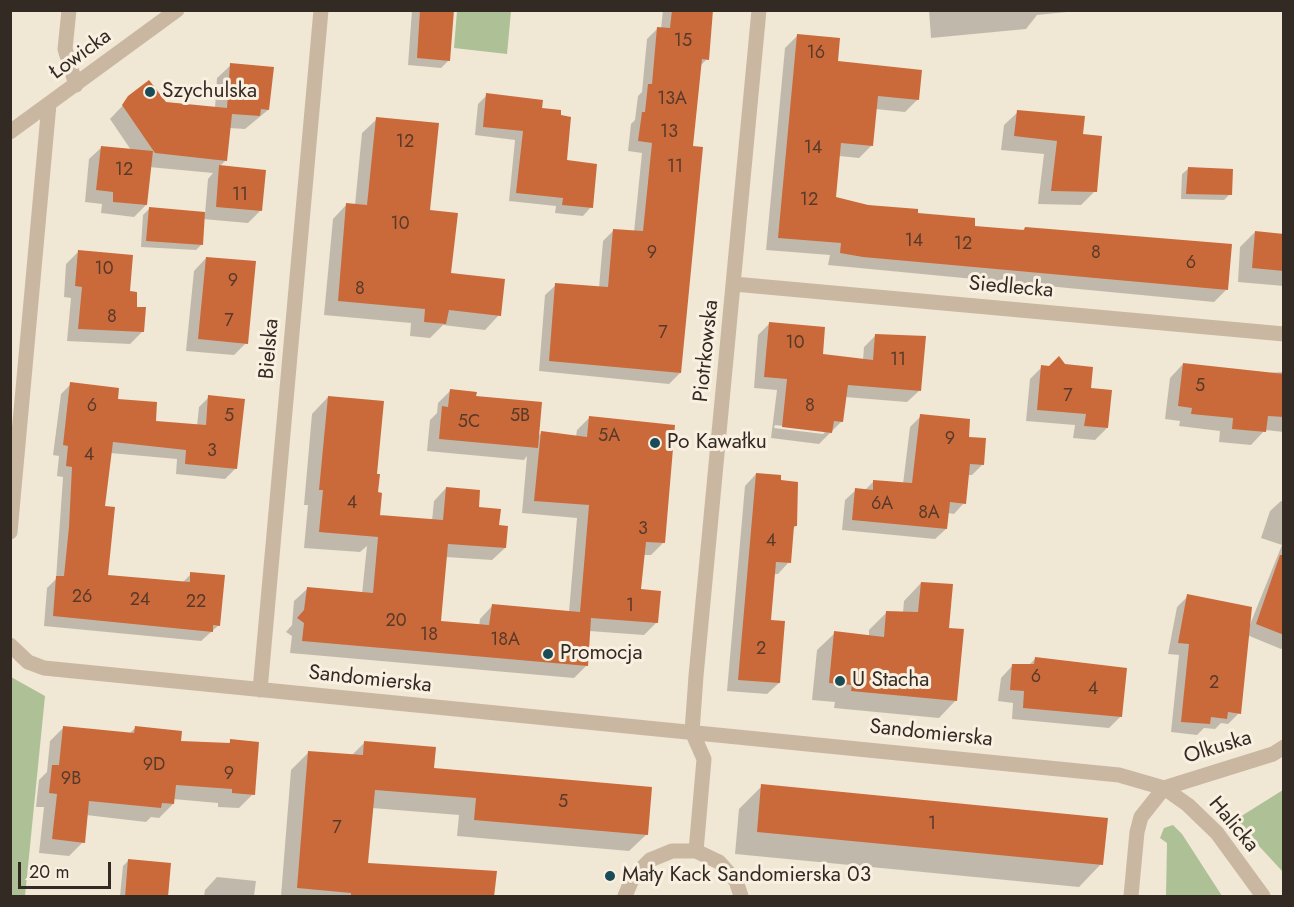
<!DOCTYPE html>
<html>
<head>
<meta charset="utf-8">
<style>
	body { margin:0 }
	#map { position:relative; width:1294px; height:907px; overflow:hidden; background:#f1e7d5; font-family:Jost,sans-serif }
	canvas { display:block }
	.frame { position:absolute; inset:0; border:12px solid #332a24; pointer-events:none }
	.scale { position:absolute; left:18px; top:862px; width:93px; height:27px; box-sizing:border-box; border:3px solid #332a24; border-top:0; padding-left:8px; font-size:18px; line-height:21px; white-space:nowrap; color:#332a24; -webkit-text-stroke:4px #f9f0e1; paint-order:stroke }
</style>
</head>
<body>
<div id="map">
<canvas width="1294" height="907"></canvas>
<div class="frame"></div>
<div class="scale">20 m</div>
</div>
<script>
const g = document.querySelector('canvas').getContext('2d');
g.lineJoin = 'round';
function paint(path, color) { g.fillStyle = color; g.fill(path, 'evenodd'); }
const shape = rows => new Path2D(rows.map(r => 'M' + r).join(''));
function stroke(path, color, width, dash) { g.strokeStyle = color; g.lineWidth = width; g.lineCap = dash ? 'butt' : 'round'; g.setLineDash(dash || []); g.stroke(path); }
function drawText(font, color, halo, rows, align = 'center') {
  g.font = font + ' Jost,sans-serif'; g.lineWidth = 6; g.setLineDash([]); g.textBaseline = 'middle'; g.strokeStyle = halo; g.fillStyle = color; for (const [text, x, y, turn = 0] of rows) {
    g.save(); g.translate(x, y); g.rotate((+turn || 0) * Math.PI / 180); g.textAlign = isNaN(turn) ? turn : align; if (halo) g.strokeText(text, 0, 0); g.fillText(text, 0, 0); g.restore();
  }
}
const green = shape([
	[457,11,511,11,507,54,454,48],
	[11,677,45,696,25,896,11,896],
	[1283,790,1283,872,1235,820],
	[1173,825,1182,834,1222,896,1166,896,1167,843,1160,838,1164,828]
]);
const shadow = shape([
	[412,10,452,10,448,61,441,68,408,65],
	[663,10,712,10,707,59,700,66,692,148,680,373,669,384,539,371,545,295,556,285,599,288,603,241,614,230,634,232,642,153,628,151,631,124,635,120,638,96,642,92,647,39,657,29,661,29],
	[929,10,1087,10,1037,15,1026,29,931,38],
	[797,36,836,62,918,99,905,112,875,109,872,145,859,158,839,156,834,198,973,227,1022,231,1025,228,1226,290,1214,302,828,265,830,255,766,250,785,48],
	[231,65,268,110,245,129,229,128,226,160,219,167,260,211,248,223,203,219,202,244,196,250,141,247,143,215,149,209,205,214,208,179,213,173,149,167,146,205,134,217,101,213,102,204,85,202,89,159,102,147,131,150,110,119,126,102,215,108,217,78],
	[487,95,541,109,565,161,591,207,583,216,555,213,556,206,509,201,515,140,475,135,478,104],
	[1018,112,1081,135,1095,191,1081,205,1038,204,1044,154,1001,150,1004,125],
	[377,119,450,275,499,315,485,330,443,325,430,338,410,336,411,323,324,315,333,219,347,204,355,205,362,133],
	[1188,169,1230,194,1224,200,1181,199,1182,174],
	[1255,232,1284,235,1284,286,1238,282,1240,247],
	[78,252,128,292,142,332,130,344,67,341,71,298,64,297,66,264],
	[206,258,246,343,234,355,186,351,194,271],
	[770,323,821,356,863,360,864,347,875,336,919,391,907,402,845,397,842,421,819,444,771,438,777,390,754,388,758,335],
	[775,425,826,431,823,434,774,428],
	[1183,364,1266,373,1284,372,1284,432,1265,430,1251,445,1219,442,1220,431,1179,426,1180,421,1165,419,1170,378],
	[1042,367,1049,367,1089,390,1107,428,1095,440,1073,438,1075,425,1026,421,1030,379],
	[71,384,116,400,154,422,197,426,199,407,209,397,235,469,225,479,176,474,177,459,110,453,104,508,106,576,182,583,191,574,219,625,201,641,44,626,47,588,56,579,63,477,57,476,59,456,53,455,61,394],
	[450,391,475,398,537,437,541,433,576,437,577,430,589,418,663,543,651,555,643,555,639,591,657,622,644,635,589,631,587,665,574,678,290,653,292,636,286,632,292,625,294,601,307,589,362,594,367,546,360,552,304,548,308,505,304,505,312,414,328,397,375,475,378,519,381,516,432,521,434,501,446,488,477,508,498,526,505,548,492,560,446,557,440,623,479,626,480,619,492,606,569,612,577,518,522,513,527,456,524,460,427,451,430,420,437,413,438,403],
	[921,416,967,438,982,465,972,475,967,475,964,503,954,514,948,513,946,529,935,539,842,530,845,500,856,490,864,491,874,481,903,484,910,427],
	[756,474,796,526,792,529,789,562,778,574,774,574,769,621,779,683,767,694,727,691,745,486],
	[1281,501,1284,502,1284,647,1281,649,1247,635,1239,713,1228,724,1221,723,1215,729,1204,728,1197,735,1171,732,1179,655,1168,654,1177,607,1188,596,1249,627,1282,545,1261,538,1270,511],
	[921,583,947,629,956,700,939,718,834,708,835,702,812,700,817,650,835,633,869,636,869,630,887,612,903,613,904,601],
	[1036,658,1121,716,1109,728,1012,719,1013,703,998,701,1001,678,1013,665,1028,666],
	[64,727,129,734,135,728,179,742,227,745,231,741,253,794,239,808,218,807,218,803,173,799,173,804,159,818,151,817,146,822,86,815,83,842,69,856,39,853,44,807,36,807,39,780,47,772,50,741],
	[365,742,433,770,647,834,629,851,457,836,459,815,372,808,367,864,493,896,281,896,291,770,309,752,351,756],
	[762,786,1101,864,1079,887,735,854,739,809],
	[128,861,167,896,120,896,123,866],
	[217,877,256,881,254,896,204,896,205,890]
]);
const building = shape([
	[420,10,454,10,450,61,417,58],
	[672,10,713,10,709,60,702,59,693,146,703,147,681,373,549,361,555,283,608,287,613,229,643,231,652,143,638,141,642,112,645,112,648,84,652,84,657,27,670,28],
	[797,34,840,38,838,61,922,70,919,100,878,96,873,146,841,143,836,197,868,205,918,209,918,213,975,218,975,226,1024,230,1025,227,1232,244,1228,290,863,257,840,253,841,243,778,238],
	[230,63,274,67,269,110,261,109,260,116,232,114,227,161,155,153,122,105,128,96,149,80,166,102,227,108],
	[486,93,543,100,542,108,561,110,561,115,571,117,567,160,597,164,593,208,562,205,563,198,516,193,523,131,483,127],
	[1017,110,1085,116,1083,134,1102,136,1097,192,1051,191,1057,141,1014,136],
	[376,117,439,123,430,210,458,213,451,273,505,279,501,316,449,310,446,324,424,322,425,309,338,301,346,203,367,205],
	[101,146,153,151,147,205,113,202,113,192,96,190],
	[219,165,266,170,262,211,216,207],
	[1188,167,1233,169,1232,195,1186,194],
	[149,207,205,212,203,245,146,241],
	[1255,231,1284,234,1284,271,1252,268],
	[78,250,133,255,130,291,137,292,137,307,146,307,144,332,78,329,82,287,75,286],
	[206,257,256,261,248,344,198,339],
	[769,322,825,327,823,354,873,360,875,334,926,336,921,391,848,385,843,422,834,421,832,433,782,427,787,379,764,377],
	[1059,356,1065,364,1093,367,1091,388,1112,390,1108,428,1084,426,1086,414,1037,410,1041,365,1049,366],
	[1183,363,1284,374,1284,417,1268,416,1266,432,1232,429,1233,418,1191,414,1192,408,1178,406],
	[70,382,119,388,118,399,157,402,156,421,206,425,208,395,245,399,237,469,185,464,186,450,113,442,105,506,115,507,108,575,190,582,190,572,225,575,220,626,213,625,213,632,53,616,56,576,64,576,69,527,72,467,66,466,68,446,63,445],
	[450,389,477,392,476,396,542,402,538,448,439,439,442,406,448,407],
	[328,396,384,401,377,474,380,474,378,492,382,493,378,537,319,532,323,490,319,490],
	[920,414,970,419,969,437,986,438,984,465,970,464,966,504,950,502,947,529,852,520,855,488,873,490,873,480,912,483],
	[589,416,675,425,665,543,646,542,641,589,661,591,658,623,591,618,588,666,302,641,304,623,297,618,304,610,307,587,373,593,380,515,443,520,446,487,480,490,479,507,501,509,499,525,508,526,506,548,448,544,441,621,489,625,492,604,580,612,589,505,534,501,541,431,587,437],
	[756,473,781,475,781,480,798,482,797,526,794,526,791,563,776,562,771,620,785,621,780,683,738,680],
	[1280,555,1284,555,1284,635,1256,624],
	[921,582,953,584,949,628,964,629,957,701,851,691,852,685,829,683,834,631,884,637,886,611,918,612],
	[1187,594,1252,607,1241,714,1228,712,1227,719,1211,717,1210,724,1181,722,1189,644,1178,643],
	[1035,657,1127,668,1122,717,1023,708,1024,691,1010,690,1012,664,1034,664],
	[63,726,134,733,135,726,182,731,181,741,230,743,230,739,259,742,255,795,232,793,232,789,176,785,174,804,162,803,161,808,89,801,85,843,52,839,57,794,49,793,52,765,59,765],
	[364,741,436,747,434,768,652,787,648,835,474,820,476,798,375,790,368,863,497,871,494,897,351,897,351,893,297,888,308,751,363,755],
	[761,784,1108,818,1103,865,757,832],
	[128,859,171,863,168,897,125,897]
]);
const minor = shape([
	[69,10,65,49,76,85],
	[10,132,177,10],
	[734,284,1284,334],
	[10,532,49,104],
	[10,645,28,662,44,668,1119,775,1164,788,1188,805,1217,833,1263,896],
	[260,690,321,10],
	[696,851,704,759,692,732,696,676,759,10],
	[625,896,633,877,650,860,672,851,696,851,719,862,736,881,741,896],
	[1131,896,1137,832,1141,817,1164,788,1273,754,1284,747]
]);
const markers = [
	[150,92,6,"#194c56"],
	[655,443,6,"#194c56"],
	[548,654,6,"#194c56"],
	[840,681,6,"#194c56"],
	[610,876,6,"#194c56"]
];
const numberNames = [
	["15",683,42],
	["16",816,54],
	["13A",672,100],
	["13",669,133],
	["12",405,143],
	["14",813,149],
	["11",675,168],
	["12",124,171],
	["11",240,196],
	["12",809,201],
	["10",400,225],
	["14",914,242],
	["12",963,245],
	["9",652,254],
	["8",1096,254],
	["6",1191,264],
	["10",104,270],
	["9",233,282],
	["8",360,290],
	["8",112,318],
	["7",229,322],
	["7",663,334],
	["10",795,344],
	["11",898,361],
	["5",1200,387],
	["7",1068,397],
	["6",92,407],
	["8",810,407],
	["5",229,417],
	["5B",520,417],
	["5C",469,423],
	["5A",609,437],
	["9",950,440],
	["3",212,452],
	["4",89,456],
	["4",352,504],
	["6A",882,505],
	["8A",929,514],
	["3",643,530],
	["4",771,542],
	["26",82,598],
	["24",140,601],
	["22",196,603],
	["1",630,607],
	["20",396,622],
	["18",429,636],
	["18A",505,641],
	["2",761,650],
	["6",1036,678],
	["2",1214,684],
	["4",1093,690],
	["9D",154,766],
	["9",229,775],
	["9B",71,780],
	["5",563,803],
	["1",932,825],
	["7",337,829]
];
const streetNames = [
	["Łowicka",81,55,-36],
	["Siedlecka",1011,288,5],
	["Bielska",270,349,-85],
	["Piotrkowska",707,351,-84],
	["Sandomierska",370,680,6],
	["Sandomierska",931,734,6],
	["Olkuska",1218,748,-17],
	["Halicka",1233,825,50]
];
const poiNames = [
	["Szychulska",162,92],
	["Po Kawałku",667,443],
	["Promocja",560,654],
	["U Stacha",852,681],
	["Mały Kack Sandomierska 03",622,876]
];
paint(green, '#aec095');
paint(shadow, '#0003');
paint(building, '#ca6a3a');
stroke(minor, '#c9b7a1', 15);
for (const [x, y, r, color] of markers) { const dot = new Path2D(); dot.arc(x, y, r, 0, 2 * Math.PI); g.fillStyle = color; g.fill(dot); stroke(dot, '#f9f0e1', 2); }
drawText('18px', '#593a2a', null, numberNames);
drawText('21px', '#332a24', '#f9f0e1', streetNames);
drawText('21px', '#332a24', '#f9f0e1', poiNames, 'left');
</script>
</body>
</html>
